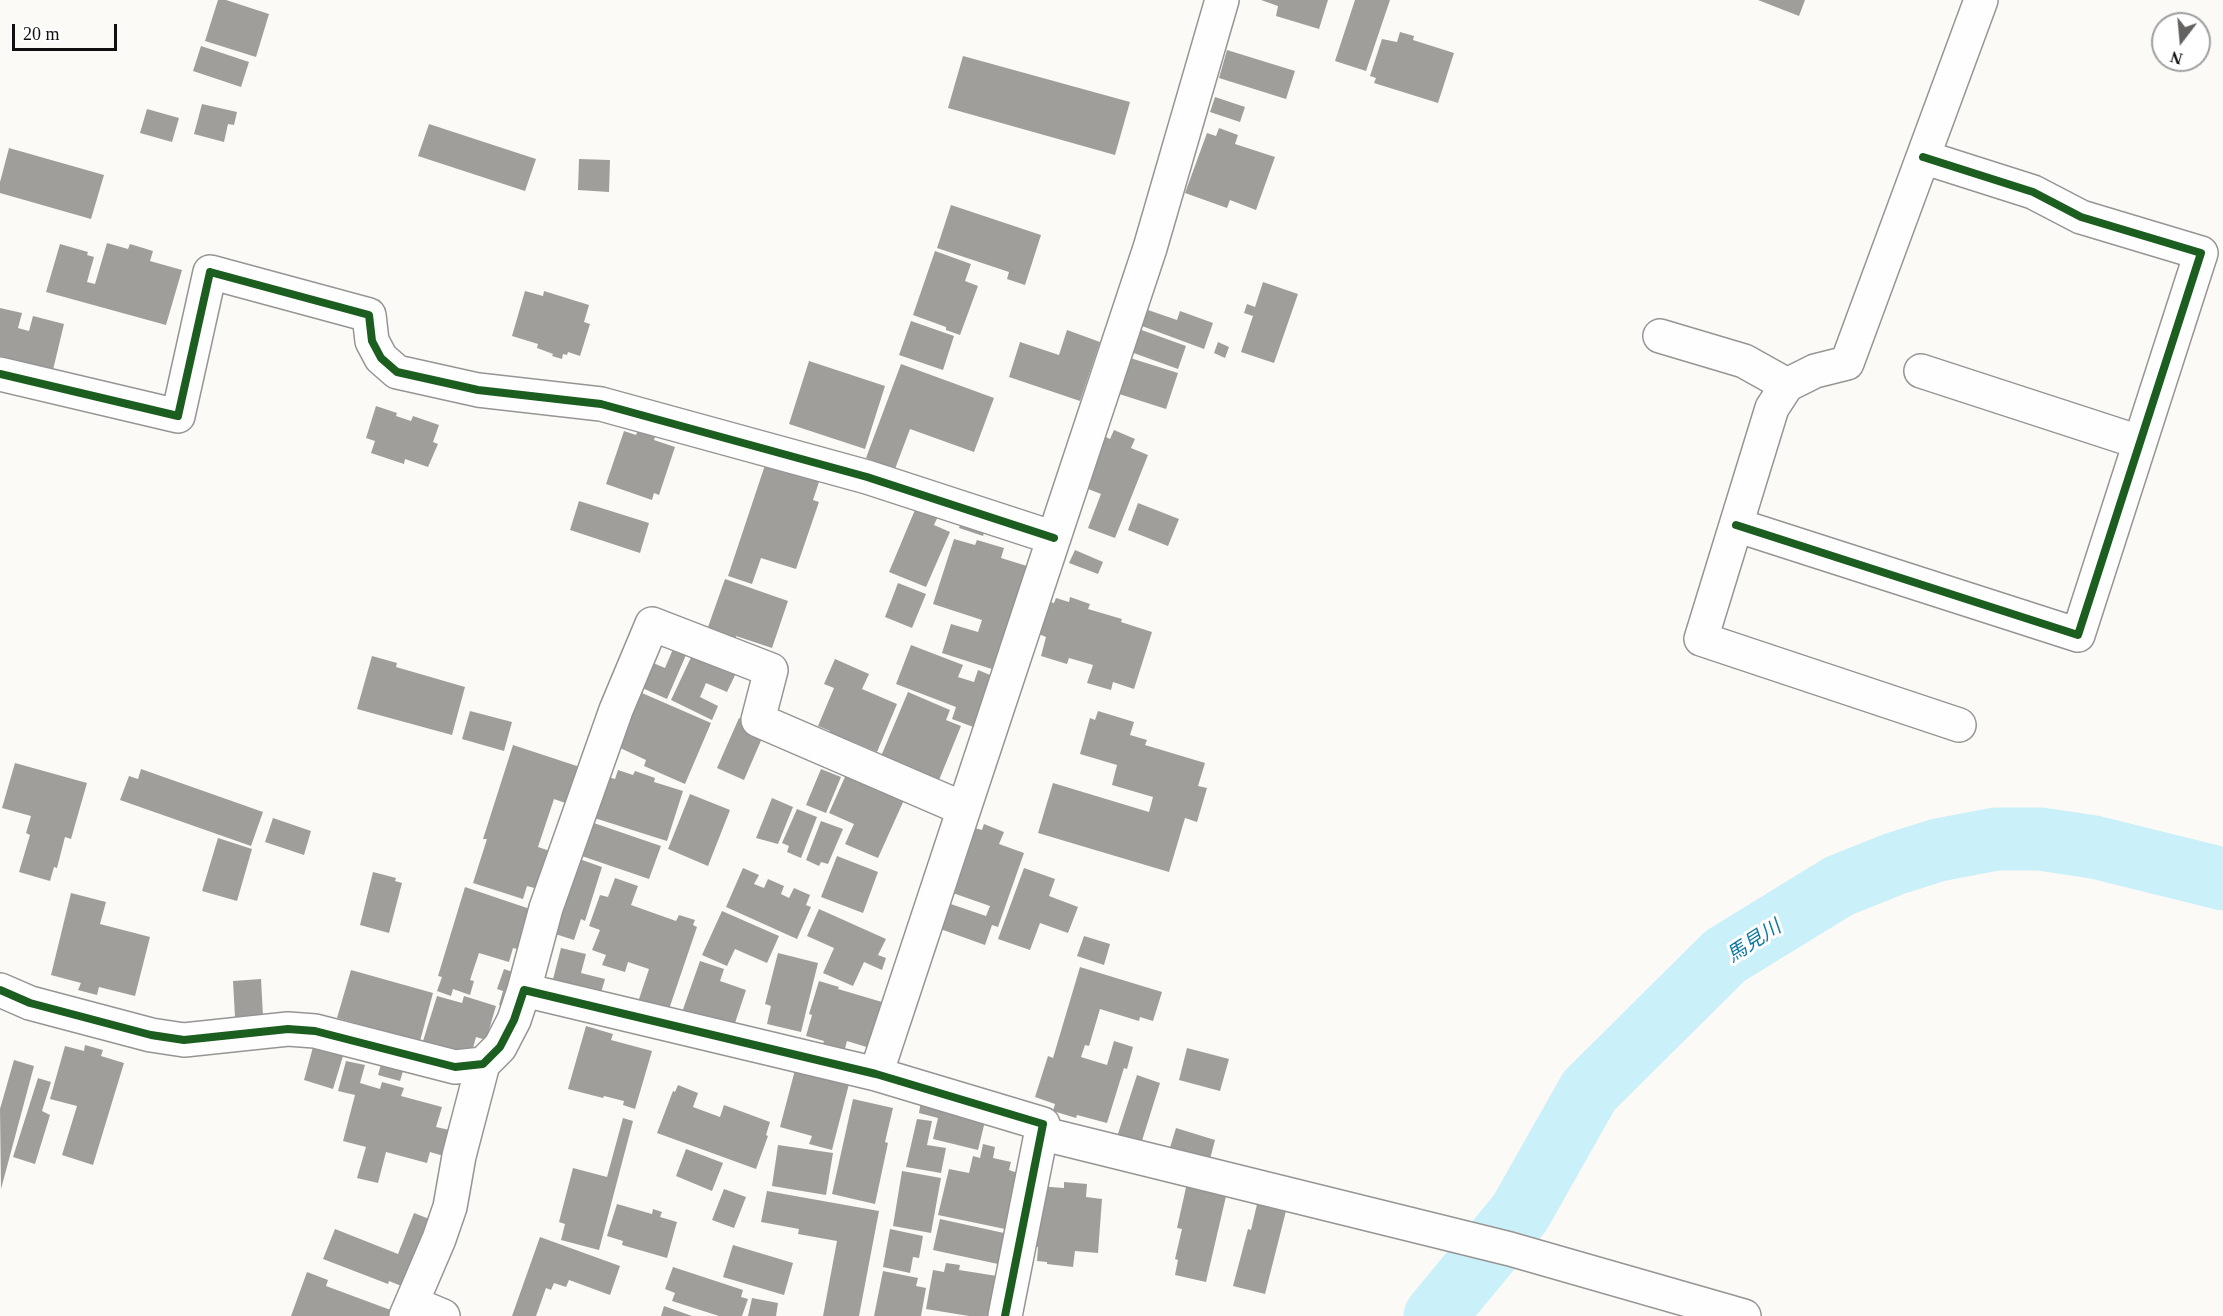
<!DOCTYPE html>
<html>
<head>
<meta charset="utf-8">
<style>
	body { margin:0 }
	#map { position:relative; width:2223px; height:1316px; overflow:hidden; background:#fcfaf6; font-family:Georgia,serif }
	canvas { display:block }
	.north { position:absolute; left:2151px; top:12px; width:60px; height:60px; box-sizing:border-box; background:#fff; border:2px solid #9f9f9f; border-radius:50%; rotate:196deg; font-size:16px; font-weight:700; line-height:24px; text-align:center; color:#101010 }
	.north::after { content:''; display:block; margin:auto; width:21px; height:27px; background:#636260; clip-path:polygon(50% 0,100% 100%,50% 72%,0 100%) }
	.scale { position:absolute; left:12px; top:24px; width:105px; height:27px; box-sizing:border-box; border:3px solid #101010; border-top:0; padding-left:8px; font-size:18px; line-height:21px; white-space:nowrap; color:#101010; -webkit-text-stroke:4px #fff; paint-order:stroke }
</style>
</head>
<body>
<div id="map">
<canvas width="2223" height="1316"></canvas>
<div class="north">N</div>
<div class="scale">20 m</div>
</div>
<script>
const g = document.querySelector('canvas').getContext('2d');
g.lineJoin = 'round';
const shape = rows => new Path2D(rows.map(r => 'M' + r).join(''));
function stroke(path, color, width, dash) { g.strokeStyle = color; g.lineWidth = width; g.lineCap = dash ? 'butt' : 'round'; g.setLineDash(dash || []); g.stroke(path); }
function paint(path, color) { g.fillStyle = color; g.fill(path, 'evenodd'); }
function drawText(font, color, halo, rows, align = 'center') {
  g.font = font + ' Georgia,"Noto Sans JP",serif'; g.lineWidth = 6; g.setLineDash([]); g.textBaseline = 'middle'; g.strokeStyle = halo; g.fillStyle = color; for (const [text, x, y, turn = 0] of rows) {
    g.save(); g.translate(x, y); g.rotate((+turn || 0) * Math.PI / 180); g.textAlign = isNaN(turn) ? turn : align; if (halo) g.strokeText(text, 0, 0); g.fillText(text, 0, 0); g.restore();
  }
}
const river = shape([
	[1435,1316,1520,1213,1589,1091,1725,956,1839,886,1894,864,1938,850,1996,839,2040,839,2094,847,2223,879]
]);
const building = shape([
	[218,0,226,0,269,14,256,57,205,41],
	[1261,0,1328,0,1319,29,1276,16,1278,6],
	[1355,0,1390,0,1366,71,1335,61],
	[1758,0,1805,0,1799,16],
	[1400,32,1414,36,1413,40,1454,53,1438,103,1374,83,1376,78,1370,76,1382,39,1397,42],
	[201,46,249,62,241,87,193,71],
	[1227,50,1295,71,1286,99,1219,78],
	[963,56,1130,102,1115,155,948,108],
	[1215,97,1245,107,1240,122,1210,112],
	[202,104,237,112,234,125,228,124,224,142,194,134],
	[147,109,179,118,172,142,140,133],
	[429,124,536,159,525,191,418,156],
	[1219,128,1238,135,1235,144,1275,157,1256,210,1230,200,1227,208,1185,193,1207,133,1216,136],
	[9,148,104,175,91,219,0,193,0,182],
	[579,159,610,160,609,192,578,190],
	[951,205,1041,235,1025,285,1007,279,1009,272,937,248],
	[107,243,128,249,130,244,153,251,150,261,182,270,166,325,46,292,60,244,88,252,87,255,94,257,87,282,95,284],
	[935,251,971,264,965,281,978,286,960,335,946,330,946,327,913,315],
	[1263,282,1298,294,1274,363,1241,352,1253,316,1244,313,1247,304,1255,307],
	[525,291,543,296,544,291,589,305,584,322,590,324,580,356,568,352,567,355,563,354,562,359,552,356,553,354,537,348,538,344,512,336],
	[0,308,22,313,18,328,29,331,33,316,64,324,53,370,0,356],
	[1148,310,1177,320,1180,311,1213,323,1204,349,1142,326],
	[911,321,954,336,943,370,899,355],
	[1136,328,1186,346,1178,369,1128,351],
	[1067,330,1100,342,1080,401,1009,377,1020,342,1059,355],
	[1218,342,1229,347,1225,358,1214,353],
	[1127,357,1178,373,1166,409,1116,393],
	[809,361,885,386,865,449,789,424],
	[901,364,994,398,974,452,910,429,895,469,866,458],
	[376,406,397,413,396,416,411,421,413,416,439,425,433,442,438,444,428,467,405,459,404,464,371,453,375,441,366,438],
	[638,430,655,437,654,440,675,447,659,495,654,493,652,500,606,484,624,431,636,435],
	[1114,430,1135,439,1131,448,1148,455,1115,538,1088,528,1101,494,1083,487,1104,436,1110,439],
	[766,462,820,479,813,500,819,502,796,569,761,558,752,584,728,576],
	[579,501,649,523,640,553,570,530],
	[1138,503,1179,519,1168,546,1128,530],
	[917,505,939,514,934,525,950,532,926,587,889,572],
	[962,520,986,527,983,536,959,528],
	[954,539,975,545,977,540,1004,548,1001,558,1027,566,995,670,942,653,951,624,978,632,982,620,933,604],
	[1075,550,1103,562,1098,574,1069,563],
	[725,579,788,601,772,648,736,636,735,641,714,634,715,630,708,627],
	[898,583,926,594,912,628,885,617],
	[1070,597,1090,604,1088,609,1122,619,1121,622,1152,632,1134,689,1113,682,1111,690,1087,683,1093,665,1069,658,1067,664,1041,656,1046,637,1036,633,1046,601,1054,603,1056,598,1069,602],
	[911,645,963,665,958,677,974,682,978,670,995,677,976,728,952,719,956,707,896,684],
	[673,649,686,655,667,699,640,687,651,662,665,668],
	[694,651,737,671,727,692,706,683,700,697,718,706,712,720,671,700],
	[372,656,397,663,396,667,465,687,452,735,357,709],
	[835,659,869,674,862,689,897,704,877,752,851,741,849,746,827,737,830,731,818,726,834,688,824,684],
	[908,692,950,710,946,720,961,726,937,785,879,761],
	[642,693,711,723,685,784,644,766,646,760,618,747],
	[470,711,512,722,504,751,462,739],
	[1098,711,1134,722,1130,735,1147,740,1145,745,1205,763,1198,786,1207,788,1197,822,1185,818,1169,872,1038,833,1053,783,1149,812,1153,797,1112,785,1117,765,1080,754,1090,718,1095,720],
	[739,718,766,729,744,780,717,768],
	[513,745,586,769,574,806,554,799,538,847,550,851,538,889,527,886,523,899,473,883,487,839,483,839],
	[15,763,87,783,71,839,65,837,57,868,54,867,50,881,19,872,30,835,26,833,31,816,2,808],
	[141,769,263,812,251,846,120,800,129,776,138,779],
	[821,769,841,777,826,813,806,805],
	[618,770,633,775,635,771,655,778,654,782,683,791,667,841,588,816,601,775,615,779],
	[848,770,904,800,878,858,845,844,854,824,829,813],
	[690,794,730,810,708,866,668,849],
	[772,798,793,807,778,844,756,838],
	[797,809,817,817,801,858,787,852,789,846,782,843],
	[273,818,311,831,304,855,265,842],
	[585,820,661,846,649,879,573,853],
	[821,821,843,829,828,864,821,862,819,866,806,860],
	[984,824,1004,832,999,844,1024,853,998,927,992,925,985,945,932,926,942,901,986,916,990,906,947,891,971,827,982,830],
	[218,838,252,849,237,901,202,891],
	[571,856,602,867,585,921,581,919,574,940,552,933],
	[837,856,878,872,863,913,821,897],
	[743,868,759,875,754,884,764,888,768,879,784,886,781,894,789,898,794,888,810,895,806,905,811,907,797,939,726,907],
	[1024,868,1055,879,1049,896,1078,907,1068,933,1040,923,1030,950,998,939],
	[373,872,396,878,395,881,402,883,389,933,360,925],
	[615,878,638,886,631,905,676,921,679,915,695,920,693,925,697,927,667,1015,637,1005,649,969,628,962,625,972,602,965,606,955,592,950,600,930,589,926,600,895,608,897],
	[465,887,530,909,517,949,513,948,509,962,479,953,470,980,474,981,470,995,453,989,451,996,437,991,442,977,438,976],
	[71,893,106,902,100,924,150,937,135,996,99,987,97,995,78,990,81,983,51,975],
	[819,909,886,939,878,955,886,958,882,970,864,962,853,986,823,973,834,948,807,936],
	[722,911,779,936,767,963,735,949,727,966,702,955],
	[1084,936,1110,944,1104,965,1077,956],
	[561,948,586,954,581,973,605,979,600,996,552,983],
	[778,953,818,963,801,1032,767,1024,771,1006,765,1004],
	[700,961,724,969,720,981,746,990,732,1032,681,1015],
	[1080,967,1162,992,1153,1021,1140,1017,1139,1021,1100,1009,1089,1046,1085,1045,1081,1057,1107,1065,1114,1041,1133,1047,1127,1069,1124,1068,1107,1123,1077,1115,1076,1118,1053,1111,1055,1104,1035,1097,1048,1056,1053,1058],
	[504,969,518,974,508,1008,499,1005,503,991,497,989],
	[351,970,433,993,420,1041,337,1018],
	[261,979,263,1016,235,1017,233,981],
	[819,981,839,987,838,989,882,1002,873,1049,847,1041,843,1056,821,1049,824,1041,806,1036,812,1015,809,1014],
	[437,996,462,1003,464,996,496,1006,486,1040,476,1037,471,1055,423,1041],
	[586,1026,613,1034,611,1040,652,1051,635,1109,623,1105,624,1101,604,1096,603,1098,568,1089],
	[85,1045,103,1050,101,1056,124,1063,93,1165,62,1155,77,1106,50,1099,65,1046,84,1051],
	[313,1047,343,1056,333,1089,304,1080],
	[1187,1048,1229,1059,1220,1091,1179,1080],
	[14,1060,34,1066,1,1189,0,1109],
	[346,1061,365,1065,360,1083,380,1089,382,1082,404,1088,401,1096,442,1107,436,1127,454,1131,447,1157,430,1152,427,1163,386,1152,378,1183,357,1178,366,1147,343,1141,355,1095,338,1091],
	[382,1061,404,1068,400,1081,378,1075],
	[795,1070,849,1084,832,1150,809,1144,812,1136,780,1127],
	[1137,1075,1160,1083,1140,1147,1116,1140],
	[38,1078,51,1082,42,1111,50,1115,35,1164,13,1157],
	[678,1085,698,1093,693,1107,720,1117,724,1105,770,1122,766,1135,768,1136,756,1169,657,1133,673,1091,675,1092],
	[853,1099,893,1108,885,1142,888,1143,875,1204,832,1194],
	[921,1101,986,1117,978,1150,933,1139,938,1118,919,1113],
	[623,1118,633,1121,599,1250,561,1240,565,1224,559,1222,573,1168,607,1177],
	[917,1119,932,1121,927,1145,946,1148,941,1173,906,1167],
	[1176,1128,1215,1140,1209,1163,1168,1154],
	[983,1144,995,1147,993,1158,1011,1162,1009,1170,1018,1173,1005,1229,938,1215,949,1169,969,1173,973,1156,980,1158],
	[778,1145,833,1153,826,1195,772,1186],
	[686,1149,723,1163,712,1191,676,1176],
	[902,1171,941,1178,931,1233,893,1226],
	[1064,1182,1087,1184,1086,1197,1102,1199,1098,1253,1075,1251,1073,1267,1047,1264,1047,1262,1037,1261,1038,1247,1033,1247,1038,1186,1064,1188],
	[1187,1183,1227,1192,1206,1282,1175,1275,1178,1260,1175,1259,1182,1229,1177,1228],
	[724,1189,746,1197,734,1228,712,1220],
	[767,1191,879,1211,859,1316,823,1316,837,1241,798,1234,799,1229,761,1222],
	[1258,1200,1287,1207,1265,1294,1233,1286,1248,1229,1251,1230],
	[617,1204,652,1214,653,1209,662,1212,660,1217,677,1222,667,1258,622,1245,623,1241,607,1236],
	[414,1213,437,1222,409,1289,389,1281,388,1284,323,1259,335,1229,398,1254],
	[940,1219,1004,1233,998,1264,933,1250],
	[890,1229,923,1236,919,1258,913,1257,910,1273,883,1267],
	[540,1237,620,1266,610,1295,569,1280,566,1287,554,1283,551,1290,546,1288,536,1316,512,1316],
	[733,1245,793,1263,784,1295,723,1277],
	[946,1263,960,1265,959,1270,997,1276,991,1316,969,1316,926,1309,933,1270,944,1272],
	[673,1267,743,1290,741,1297,748,1299,742,1316,719,1316,672,1301,675,1293,665,1289],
	[883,1271,918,1278,916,1286,926,1288,921,1316,874,1316],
	[307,1272,328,1280,326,1286,396,1312,394,1316,291,1316],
	[752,1298,778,1303,776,1316,748,1316],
	[664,1306,692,1316,661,1316]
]);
const minor = shape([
	[1660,336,1744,361,1787,385],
	[1921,371,2139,442],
	[0,374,178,416,210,272,369,315,372,341,381,358,397,372,478,390,601,404,867,477,1054,538],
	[1736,525,2078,635,2201,253,2081,217,2033,192,1923,157],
	[1959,725,1701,639,1772,408,1787,385,1815,371,1847,363,1981,0],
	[0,990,30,1003,151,1035,184,1040,288,1029,315,1031,455,1067,483,1064,500,1047,514,1020,524,990,876,1074,1043,1124,1005,1316],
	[524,990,546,908,616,710,652,624,771,670,758,720,964,809],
	[876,1074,1150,248,1222,0],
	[1040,1133,1510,1249,1744,1316],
	[412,1303,443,1316],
	[406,1316,439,1239,450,1207,459,1156,483,1064]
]);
const cycleway = shape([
	[0,374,178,416,210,272,369,315,372,341,381,358,397,372,478,390,601,404,867,477,1054,538],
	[1736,525,2078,635,2201,253,2081,217,2033,192,1923,157],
	[0,990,30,1003,151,1035,184,1040,288,1029,315,1031,455,1067,483,1064,500,1047,514,1020,524,990,876,1074,1043,1124,1005,1316]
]);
const waterNames = [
	["馬見川",1753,940,-33]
];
stroke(river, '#caf0f9', 63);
paint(building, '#a09e9b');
stroke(minor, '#969594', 36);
stroke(minor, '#fffefe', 33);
stroke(cycleway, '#1b5e20', 8);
drawText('italic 20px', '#0f7ba4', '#fff', waterNames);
</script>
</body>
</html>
